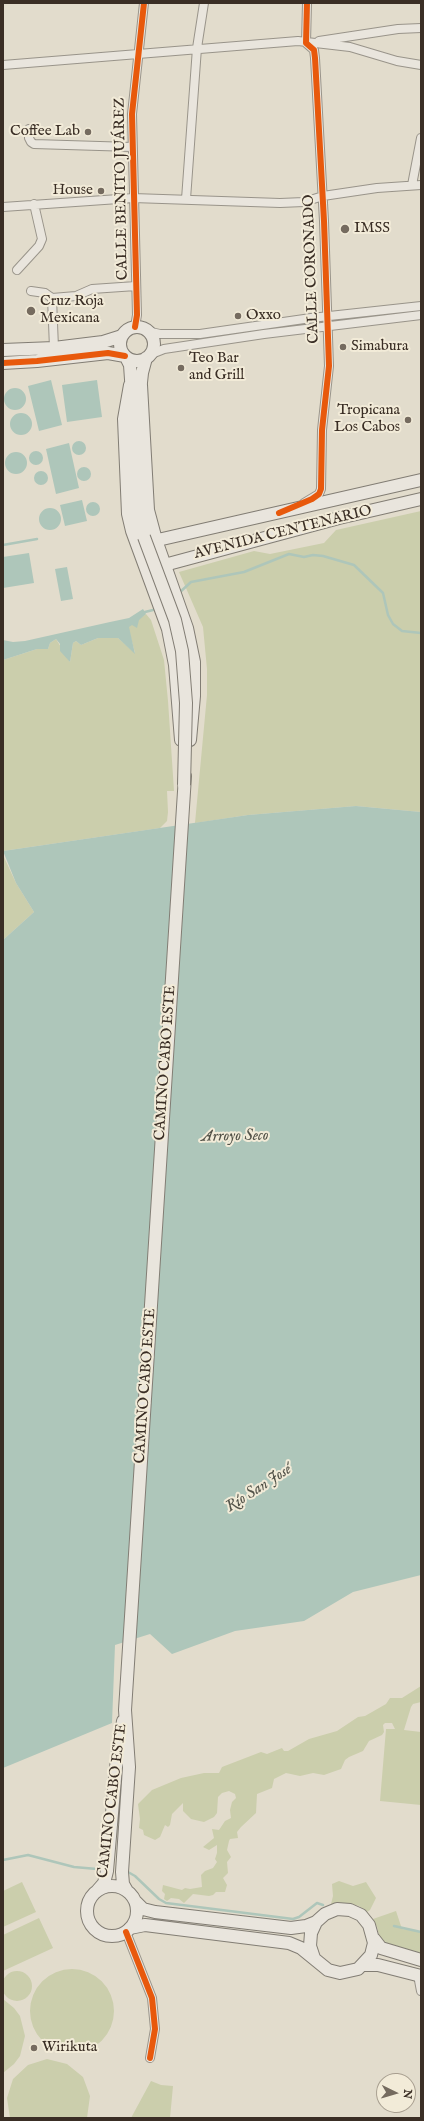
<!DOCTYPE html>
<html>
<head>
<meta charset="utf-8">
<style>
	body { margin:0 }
	#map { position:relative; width:424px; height:2121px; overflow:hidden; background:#e2dccc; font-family:"IM FELL English",serif }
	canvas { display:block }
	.frame { position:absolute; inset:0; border:4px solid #3a2e25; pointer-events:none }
	.north { position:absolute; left:376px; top:2073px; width:40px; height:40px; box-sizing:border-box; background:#f2ebd8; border:1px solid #a89f90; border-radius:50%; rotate:95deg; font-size:11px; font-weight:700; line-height:16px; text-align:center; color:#3a2e25 }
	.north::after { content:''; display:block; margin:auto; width:14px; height:18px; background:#756b5f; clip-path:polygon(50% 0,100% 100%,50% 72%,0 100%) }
</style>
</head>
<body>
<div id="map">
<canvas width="424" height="2121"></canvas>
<div class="frame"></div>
<div class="north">N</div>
</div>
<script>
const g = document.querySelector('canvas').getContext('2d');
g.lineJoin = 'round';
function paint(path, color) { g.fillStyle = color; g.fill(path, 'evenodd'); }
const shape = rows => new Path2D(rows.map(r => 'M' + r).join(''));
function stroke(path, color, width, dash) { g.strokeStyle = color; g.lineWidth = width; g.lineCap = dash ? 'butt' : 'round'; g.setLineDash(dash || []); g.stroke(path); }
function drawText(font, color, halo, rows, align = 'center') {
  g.font = font + ' "IM FELL English",serif'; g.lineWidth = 4; g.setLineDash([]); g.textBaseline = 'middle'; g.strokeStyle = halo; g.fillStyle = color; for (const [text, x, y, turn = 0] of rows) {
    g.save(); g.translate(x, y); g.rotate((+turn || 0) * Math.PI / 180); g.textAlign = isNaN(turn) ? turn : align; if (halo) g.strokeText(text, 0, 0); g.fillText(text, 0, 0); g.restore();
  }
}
const green = shape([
	[421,511,421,812,356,806,248,815,195,823,207,695,207,669,203,627,179,572,254,551,270,554,324,543,336,530],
	[146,614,151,620,164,660,168,701,174,791,167,791,168,812,167,821,160,828,3,851,3,660,37,649,48,649,50,643,56,639,70,662,73,643,76,641,81,645,98,638,118,638,135,653,128,627],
	[3,855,16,883,34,912,3,940],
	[421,1686,421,1702,413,1704,411,1707,404,1730,421,1732,421,1805,380,1801,386,1729,395,1729,392,1723,385,1723,383,1725,384,1732,382,1735,369,1741,363,1751,349,1757,345,1760,341,1769,324,1775,313,1773,300,1776,286,1773,274,1779,272,1788,257,1794,256,1813,241,1827,237,1832,238,1838,230,1839,229,1841,227,1850,231,1857,227,1862,228,1873,223,1878,227,1885,225,1892,216,1892,213,1895,209,1896,193,1894,184,1903,179,1899,171,1898,167,1901,164,1899,165,1894,162,1891,163,1885,182,1890,185,1888,190,1889,202,1887,201,1875,205,1871,213,1868,217,1862,215,1859,217,1853,217,1845,209,1850,203,1847,214,1838,212,1829,219,1830,225,1821,231,1818,230,1810,232,1802,236,1798,235,1794,229,1791,222,1793,218,1797,217,1813,214,1817,204,1822,191,1819,183,1811,183,1803,172,1814,170,1825,168,1827,165,1825,160,1837,155,1840,144,1835,143,1830,139,1828,140,1819,138,1804,152,1790,181,1778,204,1773,219,1773,222,1767,261,1752,267,1754,282,1748,284,1751,288,1751,309,1739,337,1731,358,1717,365,1716,386,1704,390,1698,402,1698],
	[339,1881,353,1886,366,1882,376,1898,370,1910,367,1912,359,1906,346,1903,331,1904,333,1896,332,1884],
	[22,1882,36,1912,3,1927,3,1891],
	[396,1911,402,1929,421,1932,421,1955,389,1947,380,1939,377,1927,373,1919],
	[39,1918,53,1948,3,1971,3,1935],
	'30 2011a42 42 0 1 1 84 0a42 42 0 1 1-84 0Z',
	'2 1986a15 15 0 1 1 30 0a15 15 0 1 1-30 0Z',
	[3,1999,14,2008,20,2016,25,2036,20,2056,14,2064,3,2073],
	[47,2059,67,2064,83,2077,90,2096,87,2118,10,2118,7,2098,13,2079,28,2065],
	[151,2081,161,2085,173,2086,170,2118,131,2118]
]);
const water = shape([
	[51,380,62,425,39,431,28,386],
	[97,380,102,417,67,422,62,385],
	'4 399a11 11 0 1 1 22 0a11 11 0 1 1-22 0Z',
	'10 424a11 11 0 1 1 22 0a11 11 0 1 1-22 0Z',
	'72 448a7 7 0 1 1 14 0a7 7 0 1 1-14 0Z',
	[69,443,79,488,56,494,46,449],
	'29 458a7 7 0 1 1 14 0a7 7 0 1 1-14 0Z',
	'5 463a11 11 0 1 1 22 0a11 11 0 1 1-22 0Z',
	'77 474a7 7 0 1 1 14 0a7 7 0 1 1-14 0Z',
	'34 478a7 7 0 1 1 14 0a7 7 0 1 1-14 0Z',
	[82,500,87,521,65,526,60,505],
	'86 509a7 7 0 1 1 14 0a7 7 0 1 1-14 0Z',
	'39 519a11 11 0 1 1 22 0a11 11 0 1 1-22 0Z',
	[29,553,34,583,3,588,3,557],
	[67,567,73,599,61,601,55,569],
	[143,609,146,614,139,620,137,628,132,625,129,627,135,654,118,638,98,638,81,645,76,641,73,643,70,662,60,651,60,644,56,639,50,643,48,649,37,649,3,660,3,640,13,642,25,641,110,622,129,618],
	[356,806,421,812,421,1575,353,1592,304,1621,235,1631,172,1654,150,1634,115,1645,112,1723,3,1768,3,940,34,912,16,883,3,851,248,815]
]);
const stream = shape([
	[3,545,37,539],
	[179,593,191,582,244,572,289,554,304,557,313,555,323,556,354,565,383,593,388,615,393,624,402,631,421,633],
	[141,613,157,609],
	[3,1860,28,1855,74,1867,97,1869],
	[128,1872,135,1876,159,1899,166,1903,293,1919,299,1917,317,1903,323,1905],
	[394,1926,421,1932]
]);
const minor = shape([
	[319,41,398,29,421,28],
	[3,65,298,41,350,47,397,61,421,65],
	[29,129,29,138,31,142,34,144,132,147],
	[412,185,421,138],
	[186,199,197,48,204,3],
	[3,207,133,198,280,203,304,202,323,196,377,188,421,185],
	[17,270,39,246,42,239,34,204],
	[31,291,45,293,52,298,76,296,92,289,136,286],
	[52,298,54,348],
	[135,327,137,315,132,114,144,3],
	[147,331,160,334,200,334,311,318,421,306],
	[149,355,164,349,264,334,421,315],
	[304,503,319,494,321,489,322,430,329,366,324,221,315,58,314,50,306,43,307,3],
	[126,1932,152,1998,155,2029,150,2058],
	[418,1975,421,1991]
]);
const secondary = shape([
	'120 344a17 17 0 1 1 34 0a17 17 0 1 1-34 0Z',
	[3,350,54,348,103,342,122,336],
	[126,357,130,365,134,423,136,504,144,537],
	[3,363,37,361,108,353,125,356],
	[130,385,124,419,128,514,132,531,168,629,175,665,181,740],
	[141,385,148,510,156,540,187,628,194,662,194,696,190,740],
	[140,392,142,373,146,358],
	[149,542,421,480],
	[157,567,339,518,421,499],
	'87 1911a25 25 0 1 1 50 0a25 25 0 1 1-50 0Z',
	[97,1891,104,1883,107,1871,116,1767,123,1721],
	[127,1891,123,1884,122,1872,129,1767,125,1710,185,776],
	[136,1902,143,1909,155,1912,291,1928,306,1926,316,1922],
	[130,1928,145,1925,289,1943,301,1948,328,1970,340,1973,358,1969,371,1955,374,1943,369,1925,361,1915,350,1910,337,1909,325,1914,316,1922,311,1933,310,1946,314,1958],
	[374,1939,381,1948,421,1960],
	[363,1965,378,1965,421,1976]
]);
const secondaryBridge = shape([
	[144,537,175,620,182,651,186,703,184,785]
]);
const cycleway = shape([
	[135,327,137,315,132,114,144,3],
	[3,363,37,361,108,353,125,356],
	[279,513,312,499,319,494,321,489,322,430,329,366,324,221,315,58,314,50,306,43,307,3],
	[126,1932,152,1998,155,2029,150,2058]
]);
const markers = [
	[88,132,4,"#756b5f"],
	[101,191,4,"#756b5f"],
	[345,229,5,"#756b5f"],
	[31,311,5,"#756b5f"],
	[238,316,4,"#756b5f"],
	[343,347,4,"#756b5f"],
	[181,368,4,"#756b5f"],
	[408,420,4,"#756b5f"],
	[34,2048,4,"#756b5f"]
];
const poiNames = [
	["Coffee Lab",80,132,"right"],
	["House",93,191,"right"],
	["IMSS",354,229],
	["Cruz Roja",40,302],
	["Mexicana",40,319],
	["Oxxo",246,316],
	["Simabura",351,347],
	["Teo Bar",189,359],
	["and Grill",189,376],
	["Tropicana",400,411,"right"],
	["Los Cabos",400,428,"right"],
	["Wirikuta",42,2048]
];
const streetNames = [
	["CALLE BENITO JUÁREZ",122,189,-91],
	["CALLE CORONADO",312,269,-92],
	["AVENIDA CENTENARIO",283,533,-14],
	["CAMINO CABO ESTE",166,1063,-86],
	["CAMINO CABO ESTE",146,1386,-86],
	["CAMINO CABO ESTE",113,1801,-83]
];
const waterNames = [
	["Arroyo Seco",235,1137,-1],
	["Río San José",259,1489,-33]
];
paint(green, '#cbceac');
paint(water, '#aec6ba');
stroke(stream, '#aec6ba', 2.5);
stroke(minor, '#99948a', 10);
stroke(secondary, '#827d74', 14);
stroke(minor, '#e9e5dd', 8);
stroke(secondary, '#e9e5dd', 12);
stroke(secondaryBridge, '#827d74', 14, []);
stroke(secondaryBridge, '#e9e5dd', 12);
stroke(cycleway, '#e8590c', 6);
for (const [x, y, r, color] of markers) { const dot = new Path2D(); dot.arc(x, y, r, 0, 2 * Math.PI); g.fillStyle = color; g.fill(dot); stroke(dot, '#f2ebd8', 1.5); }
drawText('15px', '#3a2e25', '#f2ebd8', poiNames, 'left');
drawText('15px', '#3a2e25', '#f2ebd8', streetNames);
drawText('italic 16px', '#525248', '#f2ebd8', waterNames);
</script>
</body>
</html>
